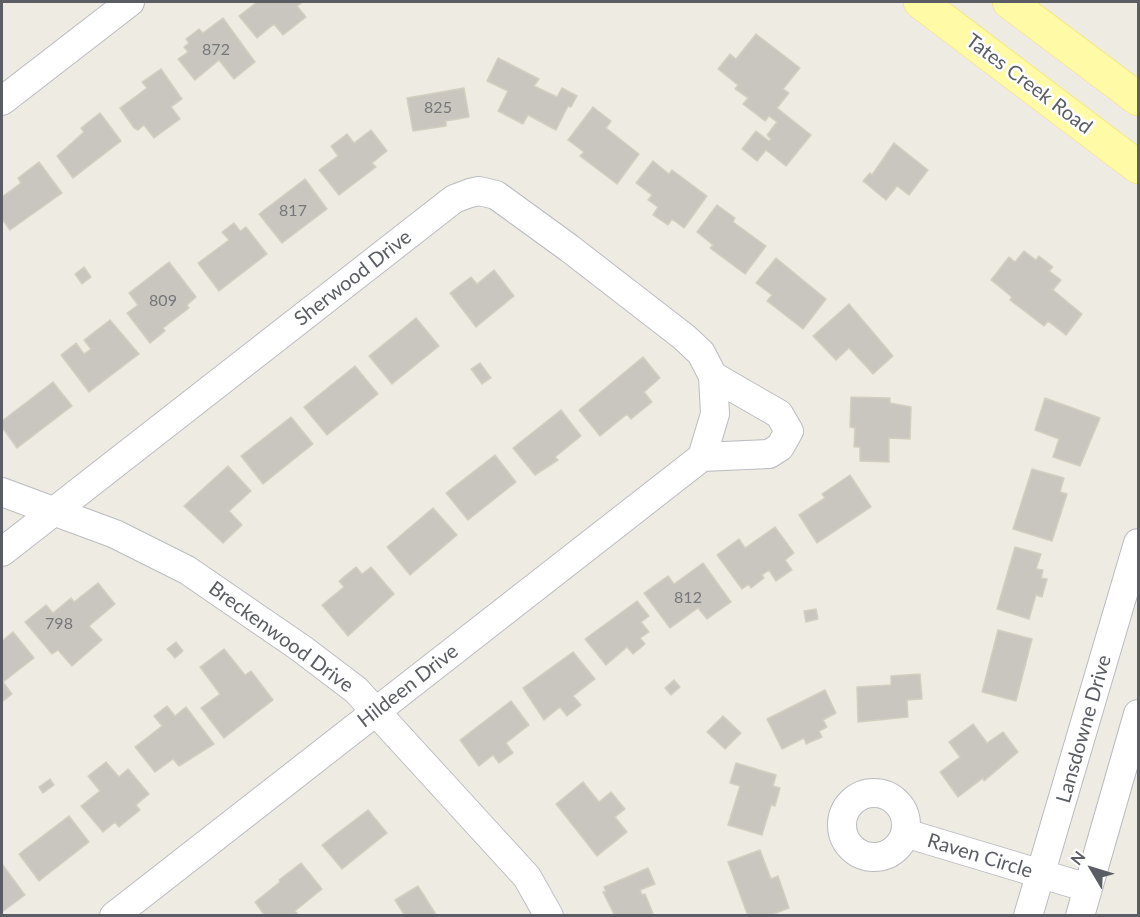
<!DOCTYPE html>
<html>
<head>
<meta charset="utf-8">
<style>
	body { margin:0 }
	#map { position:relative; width:1140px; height:917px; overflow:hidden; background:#eeece2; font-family:Lato,sans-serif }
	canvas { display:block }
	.frame { position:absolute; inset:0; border:3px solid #5a5d63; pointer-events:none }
	.north { position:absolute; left:1062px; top:839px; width:60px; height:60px; -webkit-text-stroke:4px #fff; paint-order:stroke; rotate:308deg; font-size:16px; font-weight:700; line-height:24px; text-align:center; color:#5a5d63 }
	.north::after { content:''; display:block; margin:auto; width:21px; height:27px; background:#5a5d63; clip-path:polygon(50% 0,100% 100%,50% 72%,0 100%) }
</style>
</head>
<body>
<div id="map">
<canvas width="1140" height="917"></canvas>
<div class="frame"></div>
<div class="north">N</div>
</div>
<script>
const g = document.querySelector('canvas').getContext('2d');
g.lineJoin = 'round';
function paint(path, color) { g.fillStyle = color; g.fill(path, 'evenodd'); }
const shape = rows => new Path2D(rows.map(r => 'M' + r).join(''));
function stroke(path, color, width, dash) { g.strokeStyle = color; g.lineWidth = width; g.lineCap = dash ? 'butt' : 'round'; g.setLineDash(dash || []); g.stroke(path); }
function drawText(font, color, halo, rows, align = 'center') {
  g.font = font + ' Lato,sans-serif'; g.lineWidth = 5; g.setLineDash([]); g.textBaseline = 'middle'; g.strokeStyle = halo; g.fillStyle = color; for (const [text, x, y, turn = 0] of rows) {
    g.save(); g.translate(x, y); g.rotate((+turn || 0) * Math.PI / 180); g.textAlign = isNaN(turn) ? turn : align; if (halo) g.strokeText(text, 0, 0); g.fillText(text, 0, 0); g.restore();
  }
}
const building = shape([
	[257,2,303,2,297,6,306,17,283,35,274,24,257,38,239,16,257,2],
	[223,18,255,62,234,79,219,60,195,80,178,59,188,52,184,47,189,43,186,39,199,29,203,33,223,18],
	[756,34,800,68,783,89,789,93,777,108,811,135,786,166,766,150,757,161,742,149,756,131,769,141,771,139,767,135,777,122,769,116,765,121,743,104,748,98,735,89,738,85,718,69,730,54,736,59,756,34],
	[498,58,539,79,534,86,557,97,562,88,577,96,571,107,568,106,556,130,528,115,523,124,498,111,508,91,487,81,498,58],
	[161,69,182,99,171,107,180,119,154,138,144,125,138,130,134,128,120,108,147,88,142,82,161,69],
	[464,88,469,117,446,121,446,126,413,131,407,98,464,88],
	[593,107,611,121,606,128,639,154,617,184,580,156,584,152,568,140,593,107],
	[100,113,121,141,73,178,57,156,84,132,81,128,100,113],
	[371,130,387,151,372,163,376,167,339,195,319,170,338,156,331,146,347,134,354,143,371,130],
	[894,143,928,170,909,195,897,186,886,200,863,181,870,173,872,175,894,143],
	[653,161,669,174,672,170,707,196,684,228,672,219,668,225,653,215,658,207,648,200,652,195,636,183,653,161],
	[39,162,62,193,10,230,2,219,2,197,21,183,18,178,39,162],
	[305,179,327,209,282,243,259,214,305,179],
	[717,205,735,218,733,222,766,246,745,274,710,248,713,245,697,232,717,205],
	[234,223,240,231,246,227,267,254,219,291,198,263,229,240,222,232,234,223],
	[1024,251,1036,260,1039,256,1053,267,1049,271,1061,280,1053,290,1082,314,1066,335,1048,321,1044,326,1010,300,1012,297,991,280,1009,257,1015,262,1024,251],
	[776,258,826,299,803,329,767,301,772,295,756,283,776,258],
	[169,262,196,297,187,305,189,308,163,328,165,331,150,343,127,313,138,305,129,293,169,262],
	[84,267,91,277,82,284,75,274,84,267],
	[494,270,514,296,476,327,450,293,471,277,477,284,494,270],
	[849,304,893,356,873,374,849,348,836,360,813,336,849,304],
	[416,318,439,346,392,384,369,356,416,318],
	[110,320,139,354,89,392,61,355,76,343,84,354,91,349,84,340,110,320],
	[643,357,660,378,644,392,652,402,631,419,627,414,600,436,579,410,643,357],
	[480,363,491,378,482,384,471,369,480,363],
	[355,366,378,394,327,435,304,407,355,366],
	[53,382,72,406,17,448,2,427,2,421,53,382],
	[851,397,890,398,890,403,911,407,910,439,889,438,889,462,860,461,860,447,854,447,855,428,850,427,851,397],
	[1045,398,1100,418,1080,466,1053,457,1059,439,1035,430,1045,398],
	[561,410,581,436,555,457,558,460,535,475,513,448,561,410],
	[291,417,313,444,263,484,241,456,291,417],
	[495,455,516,482,468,520,446,493,495,455],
	[228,466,251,491,229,511,242,525,223,543,184,506,228,466],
	[1032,469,1064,478,1060,492,1067,494,1052,541,1013,529,1032,469],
	[850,475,871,507,817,543,799,515,825,498,822,494,850,475],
	[433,508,457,535,410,575,387,547,433,508],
	[775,527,794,553,785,560,792,570,776,581,769,570,762,575,764,578,751,588,749,584,742,589,717,555,739,539,745,548,775,527],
	[1015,547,1041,554,1036,569,1043,570,1041,578,1047,579,1042,597,1036,595,1029,619,997,609,1015,547],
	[703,563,731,602,707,619,698,608,670,628,644,593,668,576,674,584,703,563],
	[356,567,362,574,371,567,394,594,348,636,322,605,344,587,339,581,356,567],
	[98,583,115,604,89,626,102,640,72,666,58,650,52,654,25,622,46,605,53,613,71,598,74,602,98,583],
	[637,601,649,616,641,622,649,632,640,638,645,644,633,654,627,647,606,665,585,639,637,601],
	[816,609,818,619,806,622,804,611,816,609],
	[998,630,1032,639,1016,701,982,692,998,630],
	[13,632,34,658,3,682,12,694,2,702,2,641,13,632],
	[176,642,183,651,175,658,167,649,176,642],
	[224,649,245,675,251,671,273,700,224,738,201,708,220,694,200,667,224,649],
	[573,652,595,679,573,696,581,705,567,716,560,707,544,720,523,688,573,652],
	[920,674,922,699,907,700,908,717,858,722,857,687,891,685,891,676,920,674],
	[674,680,680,687,671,695,665,688,674,680],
	[825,690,836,713,823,720,827,727,819,731,822,737,806,744,804,738,782,749,767,719,825,690],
	[511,701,529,725,506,743,513,753,499,763,493,755,479,766,460,740,511,701],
	[167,706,175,716,186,707,214,744,179,766,173,759,155,772,135,747,162,726,154,716,167,706],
	[723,716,741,733,725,749,707,732,723,716],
	[973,724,987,743,1003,732,1018,752,984,781,983,778,958,797,940,772,960,757,949,742,973,724],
	[106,762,119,777,128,769,149,794,136,805,140,810,119,827,115,822,103,832,81,806,100,791,88,776,106,762],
	[736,763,776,775,773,786,780,788,775,806,771,805,762,835,728,825,740,786,730,783,736,763],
	[50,779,54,785,43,793,39,787,50,779],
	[583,782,599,802,611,792,625,809,615,817,627,832,597,856,556,804,583,782],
	[368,810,387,833,342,869,322,845,368,810],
	[69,816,89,842,39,881,19,854,69,816],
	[760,850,771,879,778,876,789,908,768,916,748,916,728,862,760,850],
	[301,863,322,889,295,911,299,916,265,916,255,902,280,882,279,880,301,863],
	[2,864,25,895,2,912,2,864],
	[648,868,655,884,640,890,642,895,645,894,654,916,615,916,603,892,606,891,604,887,648,868],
	[418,886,437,916,405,916,395,900,418,886]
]);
const minor = shape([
	[2,101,130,2],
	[702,457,769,454,780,447,789,431,779,414,713,376],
	[2,492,115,534,187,570,302,649,356,690,527,877,549,916],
	[2,552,454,199,470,193,479,191,496,195,569,248,684,337,701,353,713,376,715,414,702,457,114,916],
	'842 825a32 32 0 1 1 64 0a32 32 0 1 1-64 0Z',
	[905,833,1088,888],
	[1028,916,1138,543],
	[1080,916,1138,714]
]);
const major = shape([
	[920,2,1138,167],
	[1009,2,1138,99]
]);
const numberNames = [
	["872",216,50],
	["825",438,108],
	["817",293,211],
	["809",163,301],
	["812",688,598],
	["798",59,624]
];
const streetNames = [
	["Tates Creek Road",1029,84,37],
	["Sherwood Drive",353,278,-38],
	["Breckenwood Drive",281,637,36],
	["Hildeen Drive",408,686,-38],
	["Lansdowne Drive",1084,729,-74],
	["Raven Circle",980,856,17]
];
paint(building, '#c9c6bf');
stroke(building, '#d3cfc0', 1.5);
stroke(minor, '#babbc1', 30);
stroke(major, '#f8da51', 34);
stroke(minor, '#fff', 28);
stroke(major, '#fffaa6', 33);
drawText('16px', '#76777a', null, numberNames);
drawText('20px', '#5a5d63', '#fff', streetNames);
</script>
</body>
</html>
